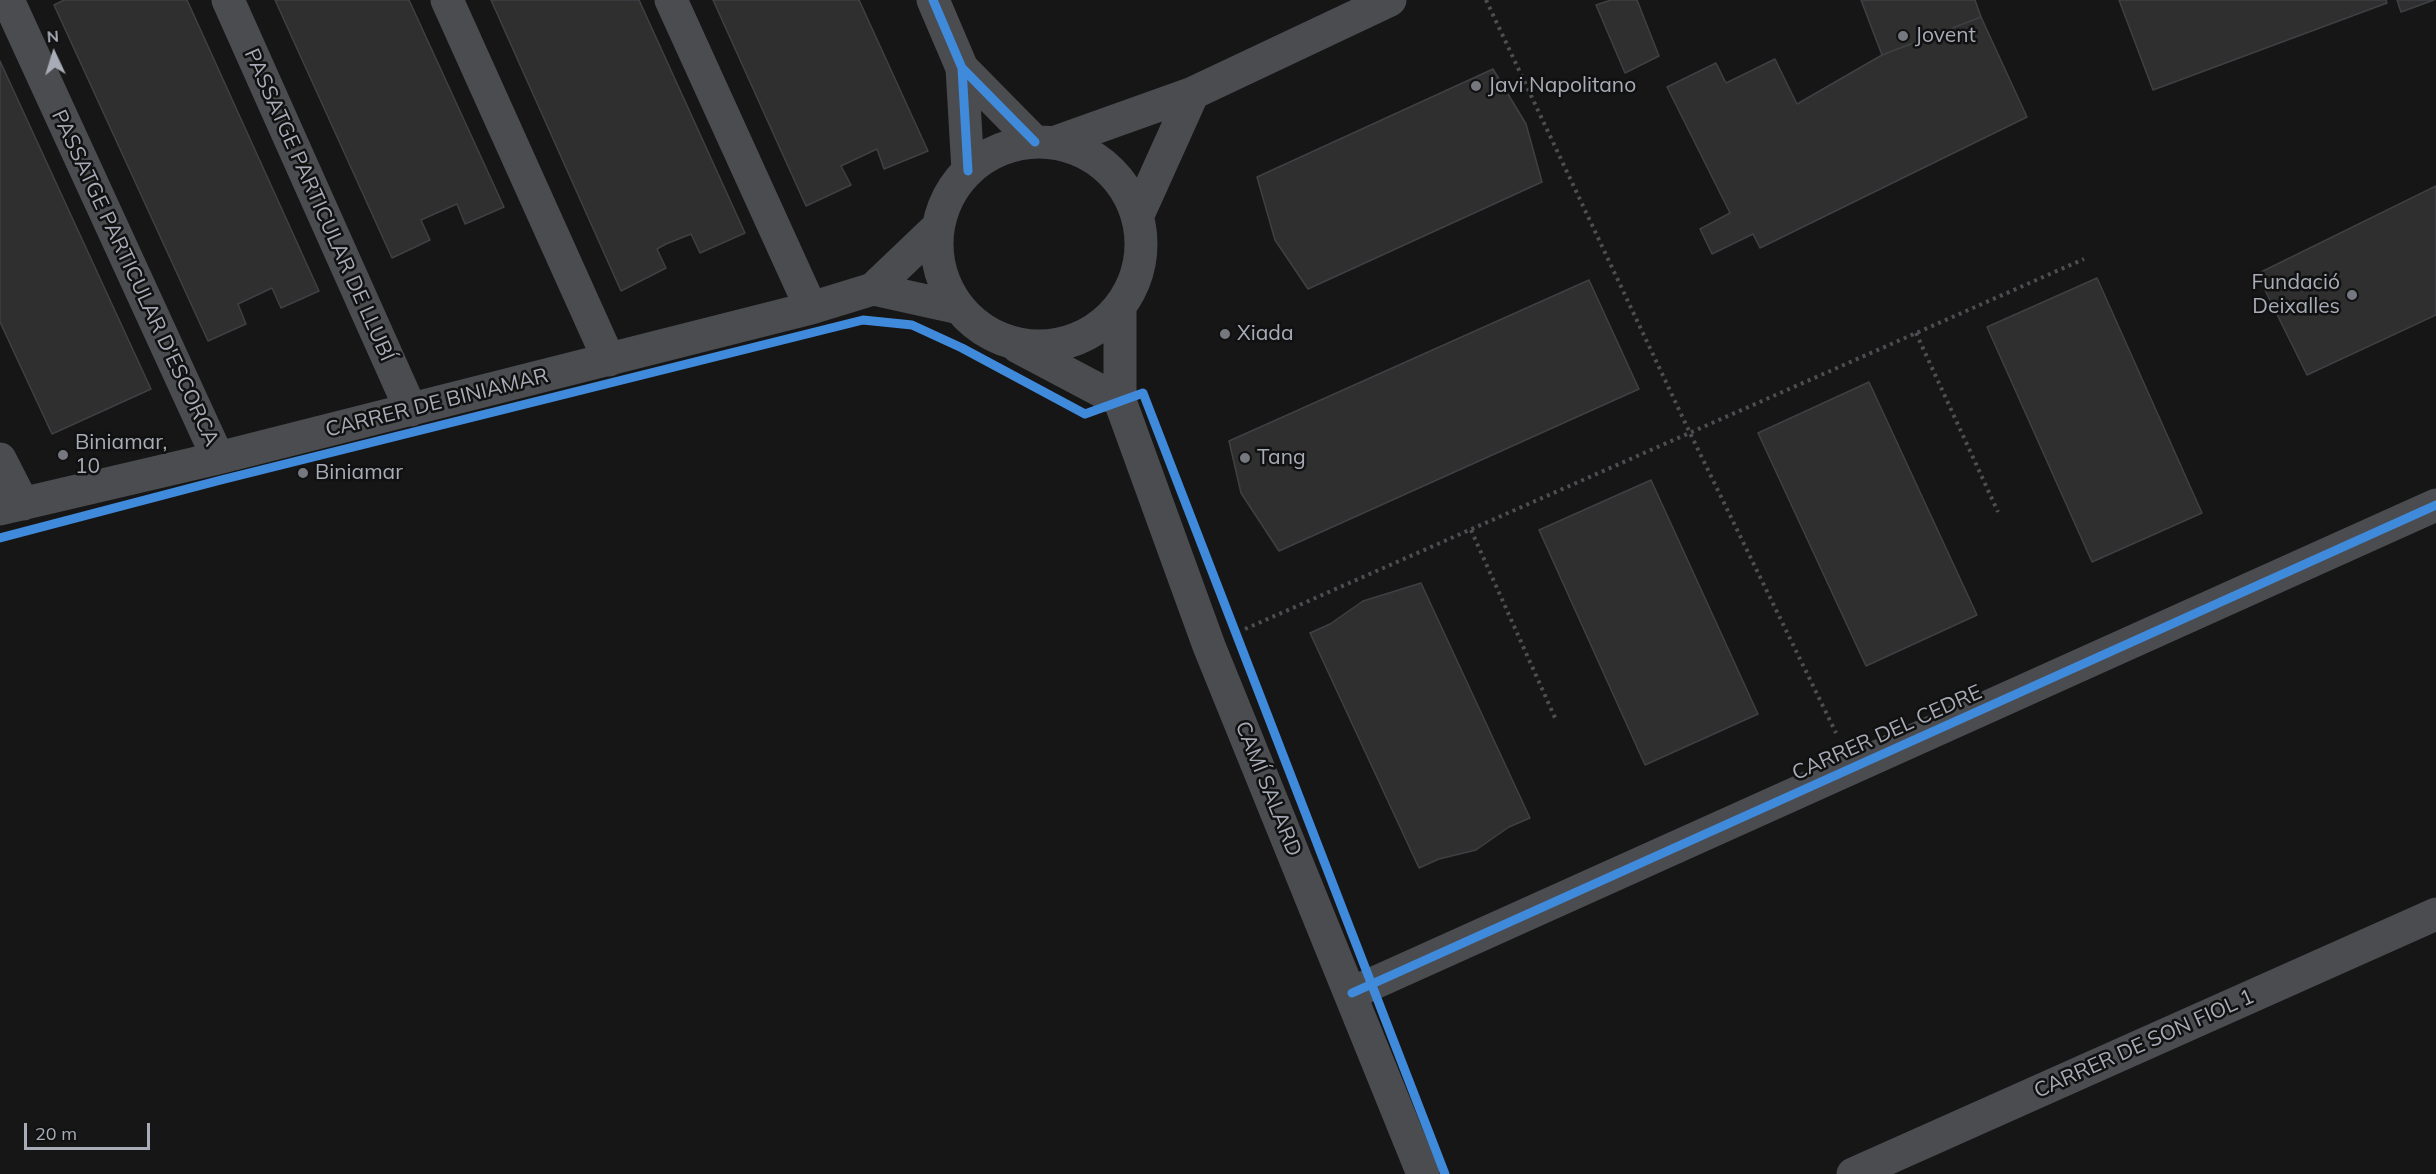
<!DOCTYPE html>
<html>
<head>
<meta charset="utf-8">
<style>
	body { margin:0 }
	#map { position:relative; width:2436px; height:1174px; overflow:hidden; background:#161617; font-family:Mulish,sans-serif }
	canvas { display:block }
	.north { position:absolute; left:24px; top:24px; width:60px; height:60px; -webkit-text-stroke:4px #111112; paint-order:stroke; rotate:356deg; font-size:16px; font-weight:700; line-height:24px; text-align:center; color:#a8acb7 }
	.north::after { content:''; display:block; margin:auto; width:21px; height:27px; background:#a8acb7; clip-path:polygon(50% 0,100% 100%,50% 72%,0 100%) }
	.scale { position:absolute; left:24px; top:1123px; width:126px; height:27px; box-sizing:border-box; border:3px solid #a8acb7; border-top:0; padding-left:8px; font-size:18px; line-height:21px; white-space:nowrap; color:#a8acb7; -webkit-text-stroke:4px #111112; paint-order:stroke }
</style>
</head>
<body>
<div id="map">
<canvas width="2436" height="1174"></canvas>
<div class="north">N</div>
<div class="scale">20 m</div>
</div>
<script>
const g = document.querySelector('canvas').getContext('2d');
g.lineJoin = 'round';
function paint(path, color) { g.fillStyle = color; g.fill(path, 'evenodd'); }
const shape = rows => new Path2D(rows.map(r => 'M' + r).join(''));
function stroke(path, color, width, dash) { g.strokeStyle = color; g.lineWidth = width; g.lineCap = dash ? 'butt' : 'round'; g.setLineDash(dash || []); g.stroke(path); }
function drawText(font, color, halo, rows, align = 'center') {
  g.font = font + ' Mulish,sans-serif'; g.lineWidth = 5; g.setLineDash([]); g.textBaseline = 'middle'; g.strokeStyle = halo; g.fillStyle = color; for (const [text, x, y, turn = 0] of rows) {
    g.save(); g.translate(x, y); g.rotate((+turn || 0) * Math.PI / 180); g.textAlign = isNaN(turn) ? turn : align; if (halo) g.strokeText(text, 0, 0); g.fillText(text, 0, 0); g.restore();
  }
}
const building = shape([
	[64,0,187,0,319,291,281,308,272,288,238,304,246,324,208,341,54,5,64,0],
	[275,0,409,0,504,207,465,224,457,204,421,220,430,240,392,258,275,0],
	[491,0,639,0,745,233,700,253,691,234,666,244,657,249,666,268,621,291,491,0],
	[713,0,859,0,928,151,884,169,877,149,841,166,851,185,806,206,713,0],
	[1611,0,1637,0,1659,56,1625,73,1596,5,1611,0],
	[1861,0,1975,0,1981,17,1882,55,1861,0],
	[2119,0,2386,0,2387,3,2153,90,2119,0],
	[2397,0,2434,0,2401,12,2397,0],
	[1981,17,2027,117,1760,248,1753,234,1712,254,1700,229,1730,213,1667,87,1716,63,1726,83,1775,59,1797,104,1882,55,1981,17],
	[0,61,151,389,52,434,0,322,0,61],
	[1493,69,1526,124,1542,182,1308,289,1275,240,1257,177,1493,69],
	[2436,186,2436,315,2307,375,2257,274,2436,186],
	[2097,278,2202,513,2092,562,1987,327,2097,278],
	[1589,280,1639,389,1279,551,1241,493,1229,441,1589,280],
	[1869,382,1977,615,1866,666,1758,433,1869,382],
	[1651,480,1758,714,1645,765,1539,530,1651,480],
	[1421,583,1530,818,1509,827,1476,850,1439,859,1419,868,1310,633,1330,624,1363,601,1421,583]
]);
const path = shape([
	[1486,0,1690,433,1836,733],
	[1916,333,1998,512],
	[1471,530,1556,720],
	[1245,629,2084,259]
]);
const street = shape([
	[8,0,218,458],
	[228,0,411,410],
	[447,0,609,360],
	[671,0,811,308],
	[933,0,962,68,968,171],
	[962,68,1035,142],
	'937 244a102 102 0 1 1 204 0a102 102 0 1 1-204 0Z',
	[1053,143,1193,93,1390,0],
	[1138,215,1193,93],
	[873,289,959,308],
	[1120,308,1120,401,1209,646,1423,1174],
	[1018,347,1120,401],
	[0,459,23,504],
	[0,509,218,458,811,308,873,289,938,227],
	[1352,993,2436,505],
	[1853,1174,2436,914]
]);
const cycleway = shape([
	[933,0,962,68,968,171],
	[962,68,1035,142],
	[0,538,221,480,863,320,912,325,962,348,1085,414,1143,393,1445,1174],
	[1352,993,2436,505]
]);
const markers = [
	[1903,36,6,"#75787f"],
	[1476,86,6,"#75787f"],
	[2352,295,6,"#75787f"],
	[1225,334,6,"#75787f"],
	[63,455,6,"#75787f"],
	[1245,458,6,"#75787f"],
	[303,473,6,"#75787f"]
];
const poiNames = [
	["Jovent",1915,36],
	["Javi Napolitano",1488,86],
	["Fundació",2340,283,"right"],
	["Deixalles",2340,307,"right"],
	["Xiada",1237,334],
	["Biniamar,",75,443],
	["10",75,467],
	["Tang",1257,458],
	["Biniamar",315,473]
];
const streetNames = [
	["PASSATGE PARTICULAR DE LLUBÍ",319,205,66],
	["PASSATGE PARTICULAR D'ESCORCA",135,278,65],
	["CARRER DE BINIAMAR",437,403,-14],
	["CARRER DEL CEDRE",1887,733,-24],
	["CAMÍ SALARD",1268,789,68],
	["CARRER DE SON FIOL 1",2144,1044,-24]
];
paint(building, '#2f2f30');
stroke(building, '#3f4043', 1.5);
stroke(path, '#4c4e51', 4, [3, 4.5]);
stroke(street, '#4b4c4f', 33);
stroke(cycleway, '#408adc', 9);
for (const [x, y, r, color] of markers) { const dot = new Path2D(); dot.arc(x, y, r, 0, 2 * Math.PI); g.fillStyle = color; g.fill(dot); stroke(dot, '#111112', 2); }
drawText('21px', '#a8acb7', '#111112', poiNames, 'left');
drawText('21px', '#a8acb7', '#111112', streetNames);
</script>
</body>
</html>
